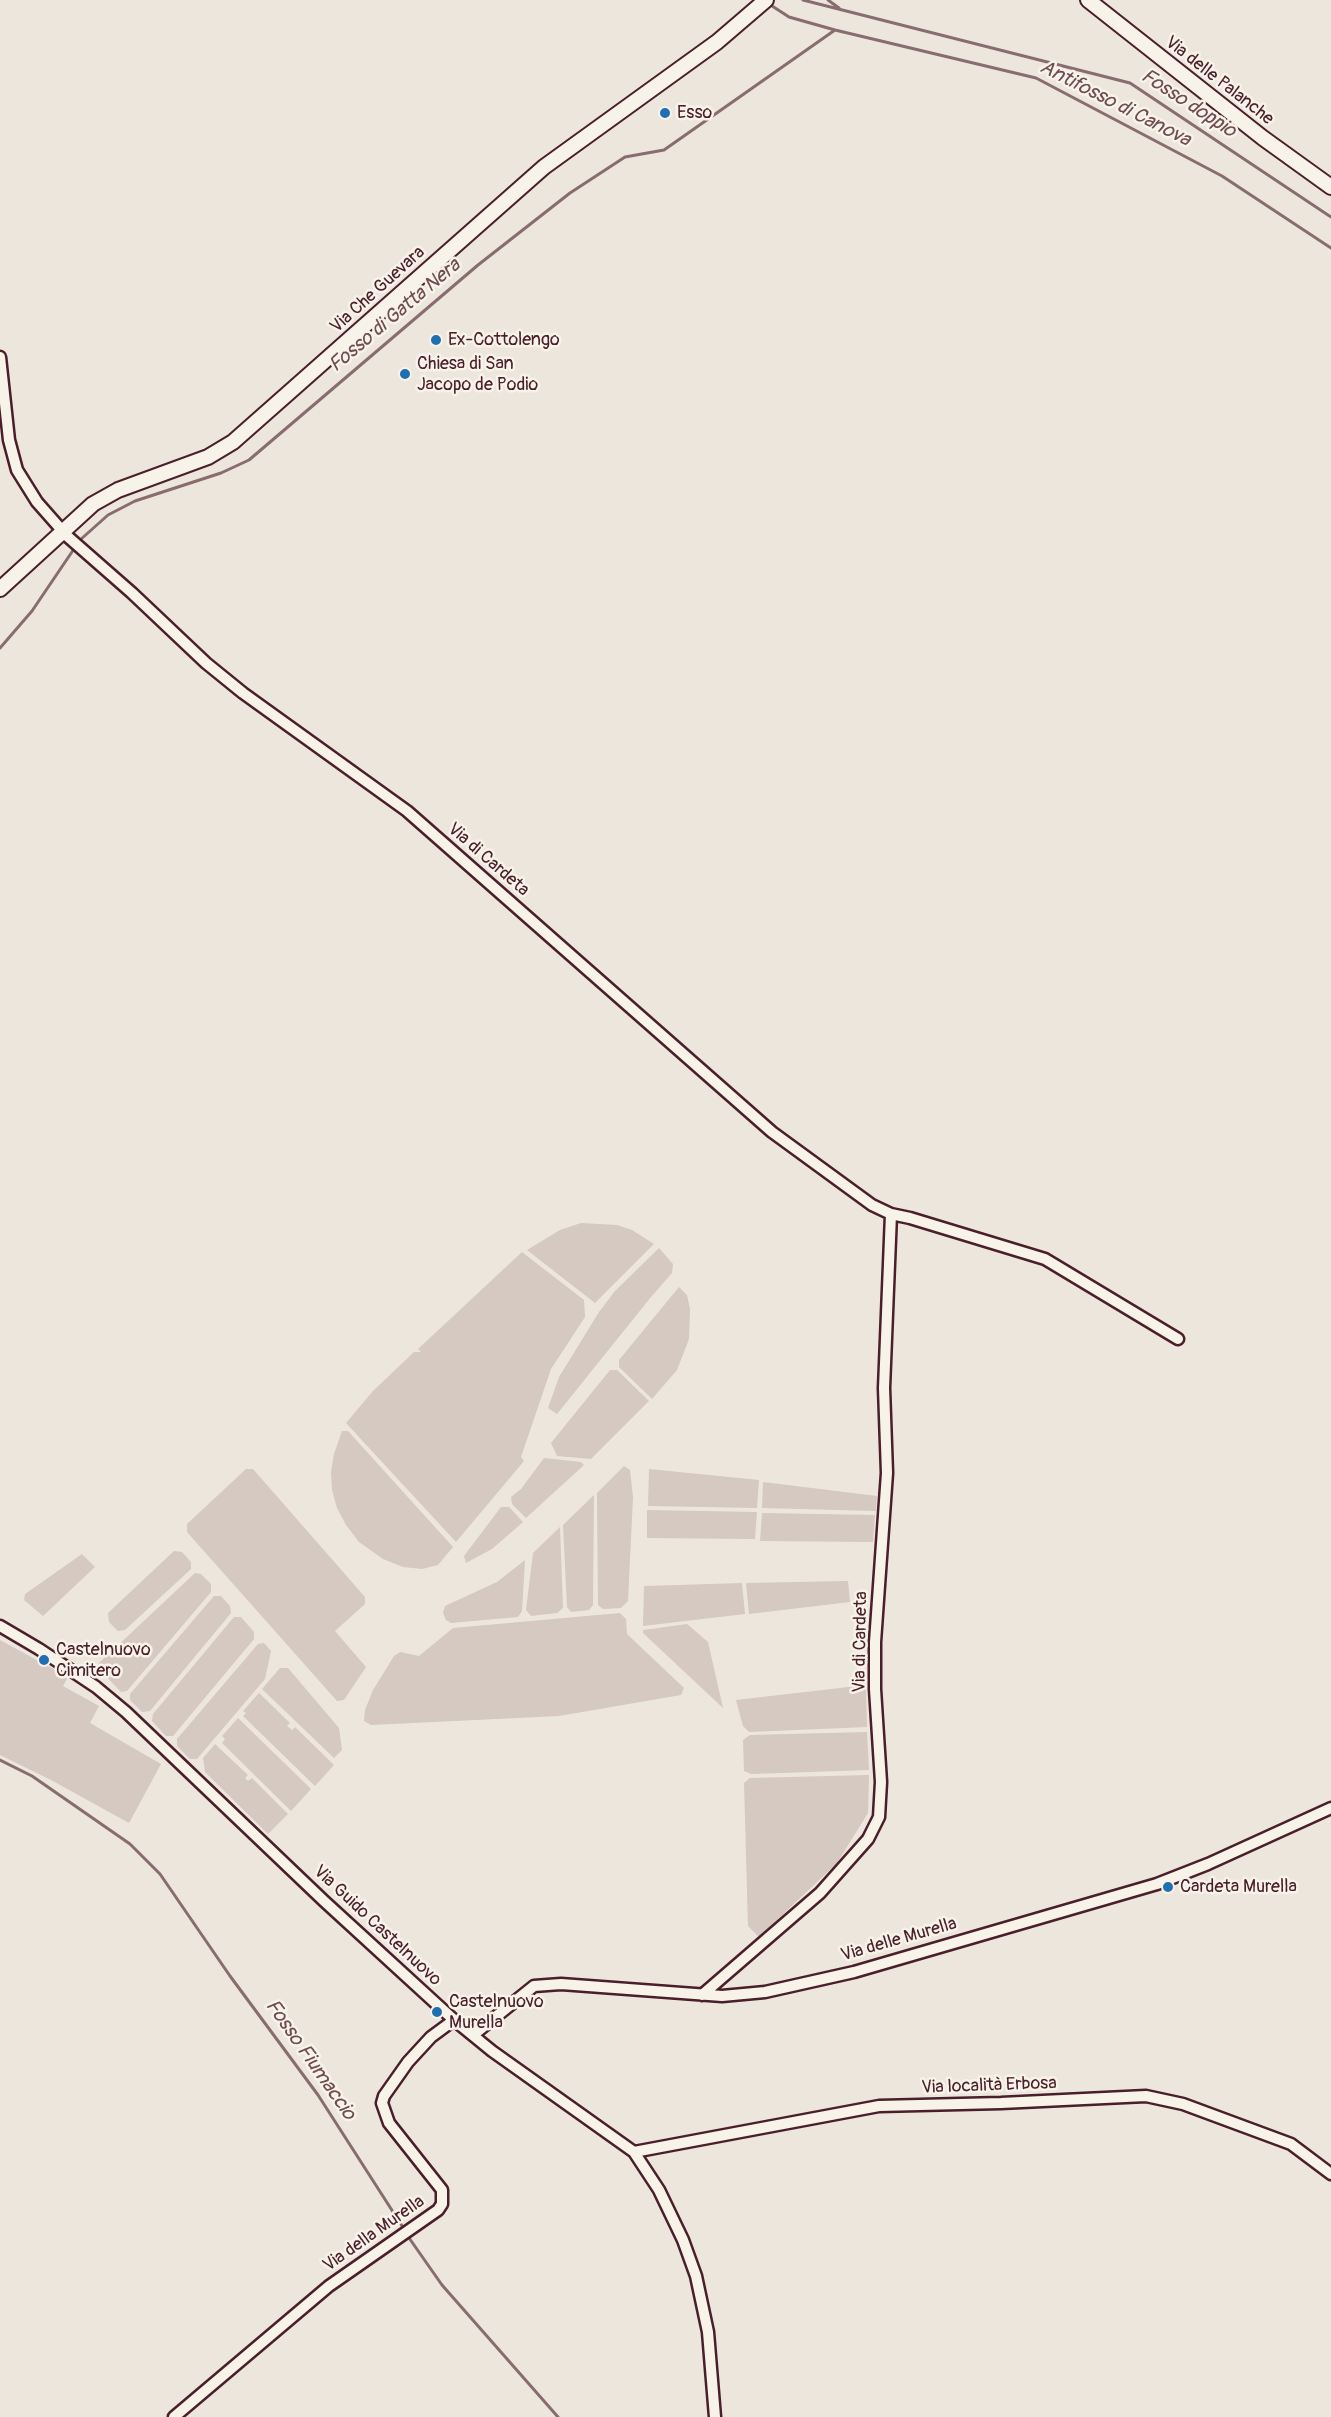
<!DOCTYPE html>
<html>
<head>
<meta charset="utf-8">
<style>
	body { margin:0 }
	canvas { display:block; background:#ece6dd }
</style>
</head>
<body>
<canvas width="1331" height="2417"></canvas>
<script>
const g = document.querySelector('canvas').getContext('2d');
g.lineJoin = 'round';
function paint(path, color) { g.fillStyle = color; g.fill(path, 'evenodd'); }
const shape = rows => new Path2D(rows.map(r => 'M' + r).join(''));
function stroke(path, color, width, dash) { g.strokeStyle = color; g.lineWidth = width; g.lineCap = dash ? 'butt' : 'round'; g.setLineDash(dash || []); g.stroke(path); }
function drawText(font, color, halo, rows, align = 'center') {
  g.font = font + ' Pangolin,sans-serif'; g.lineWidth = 5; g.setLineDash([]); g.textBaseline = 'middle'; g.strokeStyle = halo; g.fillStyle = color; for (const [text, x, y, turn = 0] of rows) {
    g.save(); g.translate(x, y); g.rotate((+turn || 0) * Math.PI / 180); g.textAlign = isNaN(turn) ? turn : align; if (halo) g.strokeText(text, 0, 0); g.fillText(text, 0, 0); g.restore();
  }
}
const green = shape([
	[581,1223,617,1225,632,1230,654,1244,595,1303,527,1250,560,1230],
	[659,1248,673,1264,672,1273,651,1297,557,1414,548,1408,559,1377,599,1312,615,1291],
	[522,1252,584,1300,585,1317,551,1369,521,1457,524,1461,456,1542,346,1423,373,1391,414,1352,421,1352,418,1349],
	[679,1287,687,1295,690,1309,689,1339,677,1370,652,1399,619,1367,619,1360],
	[610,1370,617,1370,649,1401,591,1459,557,1456,551,1443],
	[342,1431,348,1431,453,1547,438,1565,422,1569,403,1567,383,1559,359,1542,346,1525,337,1508,332,1490,331,1472,334,1454],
	[544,1458,581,1462,584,1465,526,1518,512,1504,511,1497,521,1489],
	[624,1466,630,1470,633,1497,628,1601,621,1608,603,1609,598,1605,597,1493],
	[246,1469,253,1469,365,1597,365,1604,335,1631,366,1667,344,1700,337,1701,187,1532,187,1524],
	[649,1469,759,1480,757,1508,648,1506],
	[763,1482,877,1496,876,1511,762,1508],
	[594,1495,593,1605,589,1610,571,1612,567,1607,563,1525],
	[501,1507,509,1507,523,1522,492,1549,466,1563,464,1556],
	[647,1510,757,1512,755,1539,647,1538],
	[762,1513,875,1515,873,1542,760,1541],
	[560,1527,563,1608,557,1613,531,1616,526,1610,533,1553],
	[174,1551,182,1552,191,1562,191,1569,125,1630,118,1631,109,1622,108,1613],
	[82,1554,95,1567,43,1616,24,1600,25,1594],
	[525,1560,522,1611,518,1617,451,1623,446,1620,443,1613,445,1606,497,1582],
	[195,1573,201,1574,211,1584,211,1592,127,1691,121,1692,99,1669,99,1663],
	[848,1581,850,1602,749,1614,746,1583],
	[742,1583,745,1614,643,1626,644,1586],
	[214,1596,221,1596,230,1606,231,1613,150,1711,142,1712,130,1700,130,1694],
	[620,1613,626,1619,627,1634,684,1688,681,1695,559,1716,371,1725,364,1721,365,1710,373,1690,394,1656,400,1652,419,1656,453,1628],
	[234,1617,241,1617,254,1632,254,1639,173,1736,166,1736,152,1721,153,1714],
	[687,1624,708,1642,723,1708,643,1633,643,1630],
	[0,1640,68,1677,63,1686,99,1706,90,1723,161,1764,129,1823,51,1780,0,1755],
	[264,1643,271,1651,265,1679,197,1759,190,1759,177,1746,177,1739,258,1644],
	[280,1668,288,1668,339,1728,342,1750,334,1758,262,1689],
	[866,1685,867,1727,749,1732,743,1726,736,1700],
	[259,1693,290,1723,287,1726,292,1730,295,1727,334,1765,315,1786,243,1716,246,1713,243,1711],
	[238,1718,311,1789,291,1811,222,1743,225,1739,222,1736],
	[867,1732,869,1770,751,1774,744,1771,743,1740,750,1735],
	[215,1744,248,1775,245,1778,248,1781,252,1778,288,1814,268,1834,205,1772,203,1758],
	[869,1775,868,1813,837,1863,759,1937,748,1926,744,1783,750,1778]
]);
const stream = shape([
	[803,0,1130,83,1331,217],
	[828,0,839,8],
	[769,4,789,17,835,30,1036,78,1222,176,1331,248],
	[0,648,32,611,80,540,108,515,135,501,221,473,249,460,478,265,570,193,625,157,664,150,835,30],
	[0,1760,32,1776,130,1844,160,1874,230,1976,318,2095,404,2229],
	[407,2235,442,2285,558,2417]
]);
const minor = shape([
	[0,357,9,440,17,470,37,502,67,536,132,593,206,663,243,693,407,811,772,1132,872,1205,891,1214,884,1388,887,1473,875,1642,875,1689,881,1782,879,1817,868,1839,820,1893,702,1995],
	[891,1214,910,1218,1045,1259,1178,1339],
	[0,1626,39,1649,96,1687,126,1712,324,1901,454,2020,492,2051,634,2152,659,2190,683,2240,696,2276,708,2332,715,2417],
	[473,2035,534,1986,561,1984,722,1996,765,1992,854,1972,1157,1884,1208,1864,1331,1808],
	[634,2152,879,2106,1001,2103,1146,2096,1183,2104,1291,2144,1331,2174],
	[174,2417,329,2286,438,2210,442,2204,442,2190,389,2123,382,2103,384,2096,408,2062,431,2037,454,2020]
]);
const major = shape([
	[1088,0,1263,138,1331,187],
	[0,589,93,504,118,490,208,457,233,442,544,167,717,42,766,0]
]);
const markers = [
	[665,113,6,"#1f6fb2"],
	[436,340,6,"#1f6fb2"],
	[405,374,6,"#1f6fb2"],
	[44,1660,6,"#1f6fb2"],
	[1168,1887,6,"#1f6fb2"],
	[437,2012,6,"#1f6fb2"]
];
const streetNames = [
	["Via delle Palanche",1219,81,38],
	["Via Che Guevara",378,290,-42],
	["Via di Cardeta",488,860,41],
	["Via di Cardeta",861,1642,-89],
	["Via Guido Castelnuovo",377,1926,43],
	["Via delle Murella",899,1940,-16],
	["Via località Erbosa",989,2086,-2],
	["Via della Murella",374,2234,-35]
];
const poiNames = [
	["Esso",677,113],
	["Ex-Cottolengo",448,340],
	["Chiesa di San",417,364],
	["Jacopo de Podio",417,385],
	["Castelnuovo",56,1650],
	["Cimitero",56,1671],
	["Cardeta Murella",1180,1887],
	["Castelnuovo",449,2002],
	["Murella",449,2023]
];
const waterNames = [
	["Antifosso di Canova",1115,104,27],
	["Fosso doppio",1188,104,33],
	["Fosso di Gatta Nera",395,316,-40],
	["Fosso Fiumaccio",310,2060,55]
];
paint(green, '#d5c9c2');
stroke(stream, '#896c6f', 3);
stroke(minor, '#4a1f2b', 15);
stroke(major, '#4a1f2b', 18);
stroke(minor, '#f7f3e8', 10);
stroke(major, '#f7f3e8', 14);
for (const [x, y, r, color] of markers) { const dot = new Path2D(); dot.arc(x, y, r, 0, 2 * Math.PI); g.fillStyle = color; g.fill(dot); stroke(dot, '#f7f3e8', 2); }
drawText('18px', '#4a1f2b', '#f7f3e8', streetNames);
drawText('18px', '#4a1f2b', '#f7f3e8', poiNames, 'left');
drawText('italic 20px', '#6f4c53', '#f7f3e8', waterNames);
</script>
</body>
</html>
